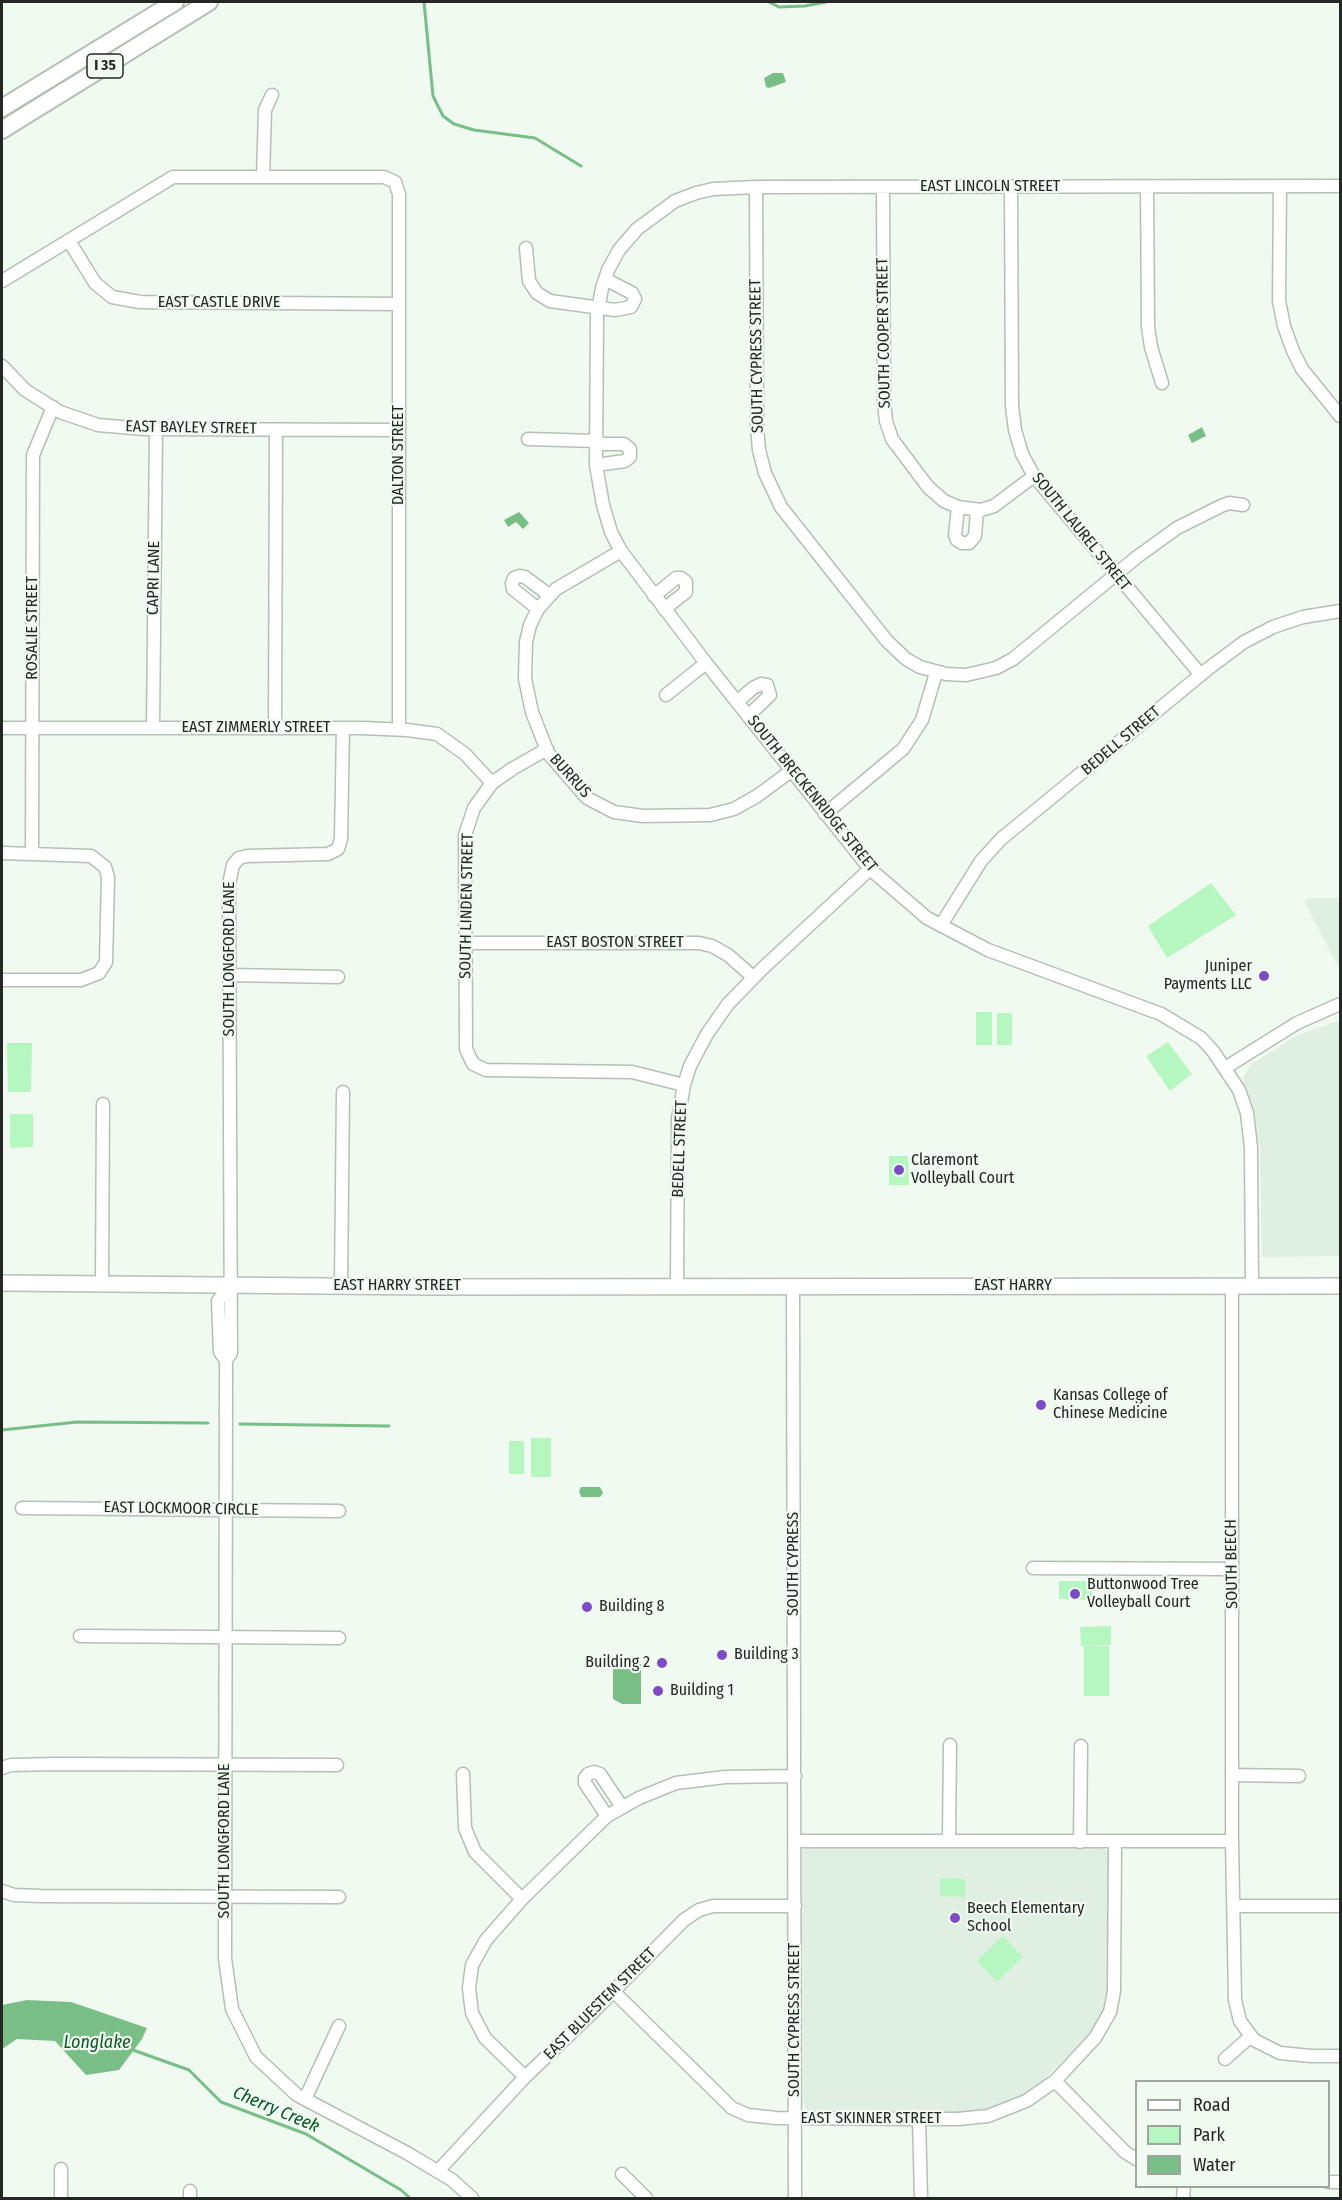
<!DOCTYPE html>
<html>
<head>
<meta charset="utf-8">
<style>
	body { margin:0 }
	#map { position:relative; width:1342px; height:2200px; overflow:hidden; background:#f0faf1; font-family:"Fira Sans Condensed",sans-serif }
	canvas { display:block }
	.frame { position:absolute; inset:0; border:3px solid #242724; pointer-events:none }
	.legend { position:absolute; left:1135px; top:2080px; width:195px; height:108px; box-sizing:border-box; background:#f0faf1; border:2px solid #9ea69f; margin:0; padding:8px 10px; list-style:none; font-size:18px; color:#242724 }
	.legend li { display:flex; align-items:center; gap:12px; height:30px }
	.legend b { width:30px; border:2px solid #9ea69f }
</style>
</head>
<body>
<div id="map">
<canvas width="1342" height="2200"></canvas>
<div class="frame"></div>
<ul class="legend">
<li><b style="height:8px;background:#fff"></b>Road</li>
<li><b style="height:16px;background:#b6f7c1"></b>Park</li>
<li><b style="height:16px;background:#7abe87"></b>Water</li>
</ul>
</div>
<script>
const g = document.querySelector('canvas').getContext('2d');
g.lineJoin = 'round';
function paint(path, color) { g.fillStyle = color; g.fill(path, 'evenodd'); }
const shape = rows => new Path2D(rows.map(r => 'M' + r).join(''));
function stroke(path, color, width, dash) { g.strokeStyle = color; g.lineWidth = width; g.lineCap = dash ? 'butt' : 'round'; g.setLineDash(dash || []); g.stroke(path); }
function drawText(font, color, halo, rows, align = 'center') {
  g.font = font + ' "Fira Sans Condensed",sans-serif'; g.lineWidth = 4.5; g.setLineDash([]); g.textBaseline = 'middle'; g.strokeStyle = halo; g.fillStyle = color; for (const [text, x, y, turn = 0] of rows) {
    g.save(); g.translate(x, y); g.rotate((+turn || 0) * Math.PI / 180); g.textAlign = isNaN(turn) ? turn : align; if (halo) g.strokeText(text, 0, 0); g.fillText(text, 0, 0); g.restore();
  }
}
const built = shape([
	[1309,898,1340,898,1340,970,1304,901],
	[1340,1020,1340,1256,1262,1257,1260,1147,1243,1078,1251,1064,1298,1035],
	[810,1846,1101,1848,1106,1850,1109,1854,1108,1983,1102,2013,1095,2026,1086,2038,1036,2087,1002,2107,967,2112,807,2110,803,2103,802,1853,804,1849]
]);
const green = shape([
	[1211,883,1236,915,1167,958,1148,926],
	[976,1012,992,1012,992,1045,976,1045],
	[997,1013,1012,1013,1012,1045,997,1045],
	[1168,1042,1192,1074,1170,1091,1146,1056],
	[7,1043,32,1043,31,1092,8,1092],
	[10,1114,33,1114,33,1147,10,1148],
	[889,1156,908,1156,909,1185,889,1185],
	[531,1438,551,1438,551,1477,531,1477],
	[509,1441,524,1441,524,1474,509,1474],
	[1059,1581,1091,1581,1092,1600,1059,1599],
	[1111,1626,1111,1645,1081,1646,1080,1627],
	[1109,1646,1109,1696,1084,1696,1084,1646],
	[940,1878,965,1879,965,1897,940,1896],
	[1003,1936,1023,1957,997,1982,977,1961]
]);
const water = shape([
	[773,73,783,73,786,82,769,88,766,87,764,78],
	[1202,427,1206,436,1192,443,1188,435],
	[519,512,529,523,523,529,516,522,508,527,504,520],
	[581,1487,600,1487,603,1493,600,1497,581,1497,579,1491],
	[621,1660,626,1660,629,1663,641,1664,641,1704,622,1704,613,1699,613,1668,618,1668,618,1664],
	[27,2000,71,2002,147,2028,142,2039,119,2070,86,2075,55,2041,17,2039,2,2049,2,2005]
]);
const stream = shape([
	[424,2,433,96,443,116,454,124,474,130,535,138,581,166],
	[769,2,779,7,805,6,826,2],
	[240,1424,389,1426],
	[2,1430,77,1422,208,1423],
	[133,2050,189,2070,221,2102,306,2134,401,2190,410,2198]
]);
const minor = shape([
	[263,177,265,110,272,95],
	[1280,186,1279,301,1284,326,1293,351,1302,369,1340,416],
	[756,187,757,427,759,450,765,473,781,507,887,641,906,659,920,667,946,674,966,675,996,668,1013,659,1137,557,1177,528,1221,506,1229,503,1243,505],
	[883,187,884,404,886,421,892,439,928,487,944,501,958,507,981,510,994,506,1034,476],
	[1011,187,1012,406,1015,430,1022,454,1034,476,1201,675],
	[1147,187,1148,327,1151,347,1162,383],
	[69,241,95,283,112,297,140,302,399,304],
	[526,248,529,281,537,293,550,301,615,310,631,307,635,299,632,293,605,279],
	[2,281,173,177,384,177,395,182,399,194,399,729],
	[2,366,25,390,60,412,98,425,144,429,399,430],
	[528,439,596,441,603,444,624,444,630,449,630,457,625,461,596,465],
	[958,507,955,535,957,540,962,543,969,543,975,536,977,510],
	[621,551,556,589,538,609,530,625,526,642,525,679,532,712,548,753,587,798,614,812,643,816,710,815,734,809,757,796,791,771],
	[654,596,676,578,681,578,686,582,686,592,664,609],
	[538,609,513,589,512,583,514,578,519,576,525,577,549,595],
	[666,695,706,663],
	[737,702,753,688,761,684,767,685,770,695,748,716],
	[153,727,156,429],
	[2,728,363,728,407,730,437,734,465,754,492,783],
	[275,728,276,430],
	[343,728,341,839,338,849,328,854,247,856,239,858,233,865,229,884,231,1353,226,1360,226,1374,225,1958,232,2009,256,2057,297,2095,407,2153,452,2180,472,2198],
	[547,749,512,769,492,783,474,808,465,835,466,1049,473,1064,486,1070,632,1072,684,1085],
	[825,814,903,749,922,720,936,673],
	[2,853,91,856,105,867,108,877,106,962,99,973,81,980,2,980],
	[32,853,33,455,53,407],
	[941,925,981,861,1001,839,1209,668,1244,642,1273,627,1303,617,1340,611],
	[466,943,699,943,712,946,728,955,753,977],
	[230,975,338,977],
	[1225,1068,1297,1023,1340,1004],
	[102,1284,103,1104],
	[341,1286,343,1092],
	[793,1286,795,2198],
	[1232,1286,1232,1841,1235,2000,1240,2021,1254,2040,1280,2053,1311,2056,1340,2056],
	[1252,1286,1251,1148,1247,1113,1239,1090,1213,1051,1201,1038,1161,1014,988,950,927,918,870,869,706,663,621,551,611,532,603,505,596,465,597,315,602,288,608,270,619,250,637,229,675,201,696,193,713,189,756,187,1340,186],
	[677,1287,678,1119,684,1085,690,1066,707,1034,728,1004,763,968,870,869],
	[226,1360,220,1352,218,1301,230,1285],
	[22,1508,339,1511],
	[1033,1568,1232,1569],
	[80,1636,339,1638],
	[2,1768,11,1765,56,1764,337,1765],
	[463,1774,465,1828,475,1852,522,1899],
	[1232,1775,1299,1776],
	[607,1816,585,1783,585,1778,588,1774,594,1772,600,1774,622,1807],
	[795,1841,1232,1841],
	[949,1841,950,1745],
	[1080,1842,1081,1746],
	[2,1891,14,1895,40,1896,339,1897],
	[1234,1906,1340,1906],
	[614,1992,732,2108,748,2115,776,2118,919,2119,958,2119,988,2116,1026,2101,1055,2081,1095,2038,1110,2012,1114,1991,1115,1842],
	[1225,2059,1251,2036],
	[525,2077,485,2038,472,2013,469,1988,472,1965,486,1940,522,1899,607,1816,639,1798,676,1783,725,1777,795,1776],
	[1055,2081,1125,2152,1136,2159],
	[305,2099,339,2026],
	[919,2119,921,2198],
	[438,2171,525,2077,593,2012,684,1920,699,1910,713,1906,795,1906],
	[622,2174,646,2198],
	[1328,2182,1340,2182],
	[61,2198,61,2169],
	[190,2198,190,2191],
	[1183,2198,1184,2186]
]);
const major = shape([
	[2,1283,432,1287,1340,1286]
]);
const highway = shape([
	[2,108,175,2],
	[2,130,209,2]
]);
const markers = [
	[1264,976,6,"#7d4bc3"],
	[899,1170,6,"#7d4bc3"],
	[1041,1405,6,"#7d4bc3"],
	[1075,1594,6,"#7d4bc3"],
	[587,1607,6,"#7d4bc3"],
	[722,1655,6,"#7d4bc3"],
	[662,1663,6,"#7d4bc3"],
	[658,1691,6,"#7d4bc3"],
	[955,1918,6,"#7d4bc3"]
];
const shields = [
	[105,66,36]
];
const shieldNames = [
	["I 35",105,66]
];
const streetNames = [
	["EAST LINCOLN STREET",990,187],
	["EAST CASTLE DRIVE",219,303],
	["SOUTH COOPER STREET",884,333,-91],
	["SOUTH CYPRESS STREET",757,356,-91],
	["EAST BAYLEY STREET",191,428,1],
	["DALTON STREET",399,455,-90],
	["SOUTH LAUREL STREET",1081,532,51],
	["CAPRI LANE",154,578,-89],
	["ROSALIE STREET",33,628,-90],
	["EAST ZIMMERLY STREET",256,728],
	["BEDELL STREET",1121,741,-40],
	["BURRUS",570,776,48],
	["SOUTH BRECKENRIDGE STREET",812,794,51],
	["SOUTH LINDEN STREET",467,906,-89],
	["EAST BOSTON STREET",615,943],
	["SOUTH LONGFORD LANE",230,959,-90],
	["BEDELL STREET",680,1149,-88],
	["EAST HARRY STREET",397,1286],
	["EAST HARRY",1013,1286],
	["EAST LOCKMOOR CIRCLE",181,1509,1],
	["SOUTH CYPRESS",794,1564,-90],
	["SOUTH BEECH",1232,1564,-91],
	["SOUTH LONGFORD LANE",225,1841,-90],
	["EAST BLUESTEM STREET",600,2004,-45],
	["SOUTH CYPRESS STREET",795,2020,-90],
	["EAST SKINNER STREET",871,2119]
];
const poiNames = [
	["Juniper",1252,967,"right"],
	["Payments LLC",1252,985,"right"],
	["Claremont",911,1161],
	["Volleyball Court",911,1179],
	["Kansas College of",1053,1396],
	["Chinese Medicine",1053,1414],
	["Buttonwood Tree",1087,1585],
	["Volleyball Court",1087,1603],
	["Building 8",599,1607],
	["Building 3",734,1655],
	["Building 2",650,1663,"right"],
	["Building 1",670,1691],
	["Beech Elementary",967,1909],
	["School",967,1927]
];
const waterNames = [
	["Longlake",97,2043],
	["Cherry Creek",276,2110,23]
];
paint(built, '#dfefe1');
paint(green, '#b6f7c1');
paint(water, '#7abe87');
stroke(stream, '#7abe87', 3);
stroke(minor, '#b5bfb6', 15);
stroke(major, '#b5bfb6', 18);
stroke(highway, '#b5bfb6', 20);
stroke(minor, '#fff', 12);
stroke(major, '#fff', 15);
stroke(highway, '#fff', 16);
for (const [x, y, r, color] of markers) { const dot = new Path2D(); dot.arc(x, y, r, 0, 2 * Math.PI); g.fillStyle = color; g.fill(dot); stroke(dot, '#f0faf1', 2); }
for (const [x, y, w] of shields) { const box = new Path2D(); box.roundRect(x - w / 2, y - 12, w, 24, 4.5); g.fillStyle = '#f0faf1'; g.fill(box); stroke(box, '#242724', 1.5); }
drawText('bold 15px', '#242724', null, shieldNames);
drawText('16px', '#242724', '#f0faf1', streetNames);
drawText('16px', '#242724', '#f0faf1', poiNames, 'left');
drawText('italic 18px', '#095926', '#f0faf1', waterNames);
</script>
</body>
</html>
